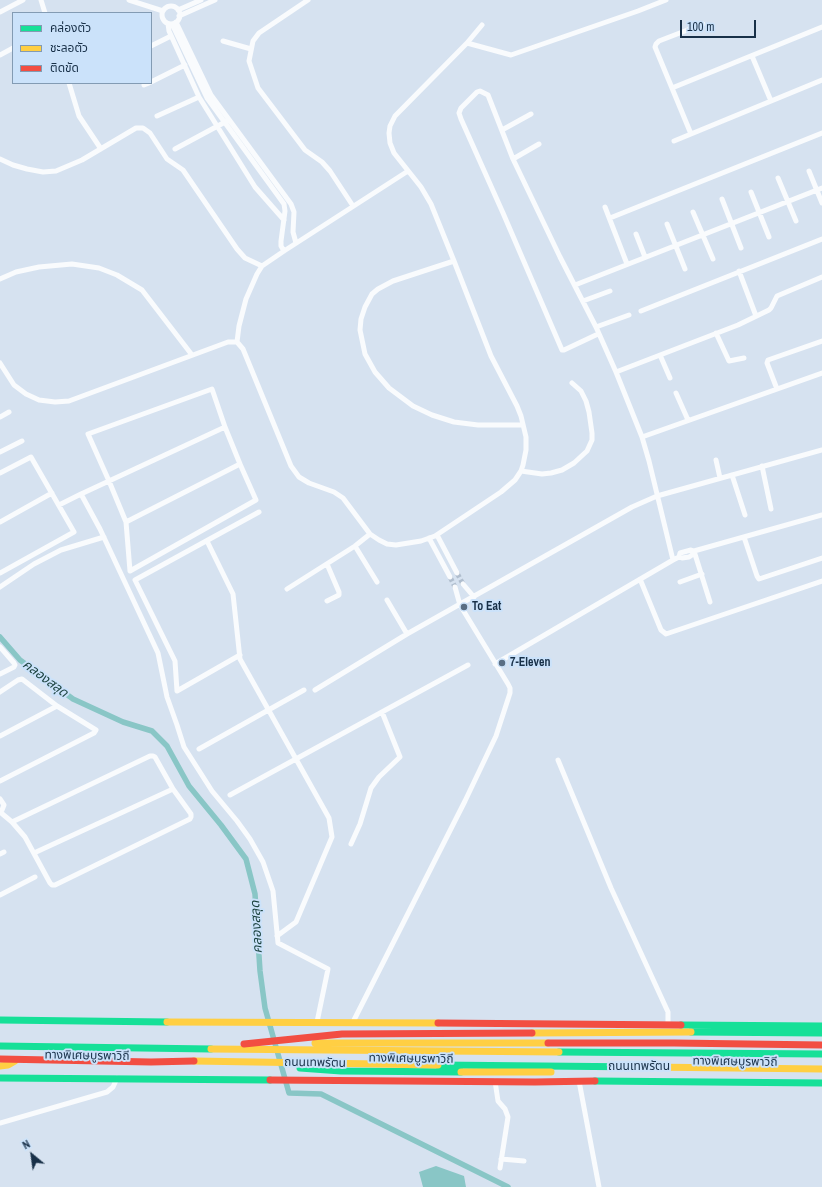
<!DOCTYPE html>
<html>
<head>
<meta charset="utf-8">
<style>
	body { margin:0 }
	#map { position:relative; width:822px; height:1187px; overflow:hidden; background:#d6e2f0; font-family:"Archivo Narrow","Noto Sans Thai",sans-serif }
	canvas { display:block }
	.legend { position:absolute; left:12px; top:12px; width:140px; height:72px; box-sizing:border-box; background:#cbe2fa; border:1px solid #839bb3; margin:0; padding:5px 7px; list-style:none; font-size:12px; color:#183048 }
	.legend li { display:flex; align-items:center; gap:8px; height:20px }
	.legend b { width:20px; border:1px solid #839bb3 }
	.north { position:absolute; left:12px; top:1135px; width:40px; height:40px; -webkit-text-stroke:3px #cbe2fa; paint-order:stroke; rotate:331deg; font-size:11px; font-weight:700; line-height:16px; text-align:center; color:#183048 }
	.north::after { content:''; display:block; margin:auto; width:14px; height:18px; background:#183048; clip-path:polygon(50% 0,100% 100%,50% 72%,0 100%) }
	.scale { position:absolute; left:680px; top:20px; width:76px; height:18px; box-sizing:border-box; border:2px solid #183048; border-top:0; padding-left:5px; font-size:12px; line-height:14px; white-space:nowrap; color:#183048; -webkit-text-stroke:3px #cbe2fa; paint-order:stroke }
</style>
</head>
<body>
<div id="map">
<canvas width="822" height="1187"></canvas>
<ul class="legend">
<li><b style="height:5px;background:#16e098"></b>คล่องตัว</li>
<li><b style="height:5px;background:#ffcf43"></b>ชะลอตัว</li>
<li><b style="height:5px;background:#f24e42"></b>ติดขัด</li>
</ul>
<div class="north">N</div>
<div class="scale">100 m</div>
</div>
<script>
const g = document.querySelector('canvas').getContext('2d');
g.lineJoin = 'round';
function paint(path, color) { g.fillStyle = color; g.fill(path, 'evenodd'); }
const shape = rows => new Path2D(rows.map(r => 'M' + r).join(''));
function stroke(path, color, width, dash) { g.strokeStyle = color; g.lineWidth = width; g.lineCap = dash ? 'butt' : 'round'; g.setLineDash(dash || []); g.stroke(path); }
function drawText(font, color, halo, rows, align = 'center') {
  g.font = font + ' "Archivo Narrow","Noto Sans Thai",sans-serif'; g.lineWidth = 4; g.setLineDash([]); g.textBaseline = 'middle'; g.strokeStyle = halo; g.fillStyle = color; for (const [text, x, y, turn = 0] of rows) {
    g.save(); g.translate(x, y); g.rotate((+turn || 0) * Math.PI / 180); g.textAlign = isNaN(turn) ? turn : align; if (halo) g.strokeText(text, 0, 0); g.fillText(text, 0, 0); g.restore();
  }
}
const water = shape([
	[436,1166,464,1176,466,1187,423,1187,419,1172]
]);
const canal = shape([
	[0,637,20,660,73,699,123,722,152,731,167,746,189,786,221,825,246,859,255,894,260,971,265,1008,289,1093,321,1094,508,1187]
]);
const streetTunnel = shape([
	[457,573,463,584],
	[450,577,455,587]
]);
const street = shape([
	[41,0,45,13],
	[129,0,163,11],
	[308,0,259,33,253,41,249,61,258,88,305,150,322,162,330,171,353,206],
	'162 15a9 9 0 1 1 18 0a9 9 0 1 1-18 0Z',
	[178,10,201,0],
	[0,12,23,0],
	[179,16,215,0],
	[176,22,211,95,291,204,294,212,293,232,296,243],
	[168,24,169,31,199,97,255,187,284,220],
	[172,24,207,98,284,204,285,211,281,241,281,246,284,251],
	[703,24,659,41,656,44,655,47,691,134,822,80],
	[223,41,251,49],
	[467,43,511,55,638,11,666,0],
	[151,46,171,36],
	[0,55,13,48],
	[752,56,771,101],
	[151,82,185,65],
	[69,83,79,116,101,149],
	[144,85,149,83],
	[672,88,822,27],
	[157,116,199,97],
	[502,130,531,114],
	[674,141,691,134],
	[175,149,227,121],
	[0,159,13,165,27,169,43,172,56,171,82,160,136,128,143,128,150,133,167,159,183,170,237,249,245,258,262,266],
	[513,159,539,144],
	[809,171,822,203],
	[778,178,796,221],
	[751,192,769,237],
	[722,199,741,248],
	[605,207,627,264],
	[693,212,713,259],
	[610,218,822,133],
	[667,224,685,269],
	[636,234,645,257],
	[454,261,393,281,378,289,372,294,365,307,361,319,360,330,365,354,375,372,389,388,413,406,432,415,454,422,478,425,523,425],
	[739,271,756,316],
	[0,279,16,272,39,267,72,264,99,268,117,275,142,290,192,355],
	[575,285,822,188],
	[583,301,610,291],
	[641,311,822,239],
	[596,327,629,315],
	[716,333,729,361,744,358],
	[598,334,564,350,562,350,503,213,461,119,459,113,461,108,477,92,480,91,488,95,513,159,560,257,596,327,616,372,642,437,649,461,673,560],
	[237,342,239,326,246,299,257,274,262,266,284,251,408,171],
	[660,355,670,378],
	[0,363,14,385,26,394,39,400,55,402,69,401,228,342,237,342,243,349,291,466,299,477,309,483,334,492,343,498,370,534,379,540,387,544,396,545,421,541,435,536,501,492,515,480,521,471,523,465,526,450,526,437,521,416,517,406,491,356,454,261,431,204,421,187,394,153,390,143,389,133,390,126,395,116,467,43,482,25],
	[616,372,738,325,769,310,771,308,777,296,822,277],
	[777,389,767,363,768,360,822,341],
	[676,393,688,420],
	[0,417,9,412],
	[642,437,822,373],
	[0,452,22,441],
	[716,460,720,478],
	[762,466,771,509],
	[521,471,542,474,551,473,562,470,574,463,587,451,592,440,592,433,589,412,586,401,581,391,572,383],
	[0,473,31,457,74,532,0,573],
	[732,475,745,515],
	[81,494,100,529,158,653,167,697,177,725,184,747,212,791,237,821,250,839,263,862,273,891,278,943,328,969,317,1022],
	[59,505,81,494,109,481,225,427,240,464,256,500,130,571,126,522,109,481,88,434,212,389,225,427],
	[0,522,52,493],
	[126,522,240,464],
	[437,535,457,573],
	[744,537,757,576,759,579,822,558],
	[429,538,450,577],
	[207,541,233,594,240,659,329,818,332,837,296,922,277,936],
	[355,546,377,582],
	[694,551,710,602],
	[679,557,682,558,689,557,692,555,694,551],
	[327,564,339,592,339,595,327,601],
	[640,579,661,630,666,634,822,581],
	[680,582,702,574],
	[463,584,474,597],
	[0,587,34,564,61,550,104,537],
	[287,589,355,546,370,534],
	[387,600,407,634],
	[0,647,14,663,15,665,14,667,0,674],
	[240,655,177,691,175,661,135,580,259,512],
	[495,664,673,560,679,557,680,553,691,550,694,551,822,515],
	[315,690,407,634,632,507,657,496,822,450],
	[0,692,18,680,22,679,57,706,96,730,94,733,0,781],
	[0,736,57,706],
	[199,749,304,690],
	[558,760,611,888,668,1012,668,1024],
	[230,795,468,665],
	[0,799,4,805,2,810,0,812],
	[0,812,12,822,25,837,50,883,52,885,55,885,190,819,191,817,191,814,173,789,155,757,153,756,150,756,12,822],
	[351,844,360,824,371,788,379,777,400,757,382,712],
	[34,853,173,789],
	[0,854,4,852],
	[0,895,35,877],
	[353,1022,465,801,496,736,510,693,510,688,508,684,460,605,455,587],
	[495,1081,498,1101,505,1109,508,1117,500,1168],
	[579,1081,599,1187],
	[0,1123,107,1092,113,1087,117,1078],
	[501,1159,524,1161]
]);
const fast = shape([
	[0,1020,167,1022],
	[681,1025,822,1026],
	[691,1032,822,1033],
	[0,1046,211,1049],
	[559,1052,822,1054],
	[438,1065,646,1067],
	[300,1068,341,1071,461,1072],
	[0,1078,270,1080],
	[595,1081,822,1083]
]);
const slow = shape([
	[167,1022,438,1023],
	[532,1033,691,1032],
	[315,1043,548,1043],
	[211,1049,559,1052],
	[194,1061,438,1065],
	[0,1066,8,1065,15,1061],
	[646,1067,822,1069],
	[461,1072,551,1072]
]);
const jam = shape([
	[438,1023,681,1025],
	[548,1043,674,1043,822,1045],
	[244,1044,342,1034,532,1033],
	[0,1059,151,1062,194,1061],
	[270,1080,535,1082,595,1081]
]);
const markers = [
	[464,607,4,"#5a6e83"],
	[502,663,4,"#5a6e83"]
];
const poiNames = [
	["To Eat",472,607],
	["7-Eleven",510,663]
];
const streetNames = [
	["ทางพิเศษบูรพาวิถี",87,1056,1],
	["ทางพิเศษบูรพาวิถี",411,1059,1],
	["ทางพิเศษบูรพาวิถี",735,1062,1],
	["ถนนเทพรัตน",315,1063,1],
	["ถนนเทพรัตน",639,1067]
];
const waterNames = [
	["คลองสลุด",45,679,37],
	["คลองสลุด",257,927,-93]
];
paint(water, '#89c6c6');
stroke(canal, '#89c6c6', 5.5);
stroke(streetTunnel, '#b0bece', 5, [5, 2.5]);
stroke(street, '#f9fbfd', 5);
stroke(fast, '#16e098', 7);
stroke(slow, '#ffcf43', 7);
stroke(jam, '#f24e42', 7);
for (const [x, y, r, color] of markers) { const dot = new Path2D(); dot.arc(x, y, r, 0, 2 * Math.PI); g.fillStyle = color; g.fill(dot); stroke(dot, '#cbe2fa', 1.5); }
drawText('bold 12px', '#183048', '#cbe2fa', poiNames, 'left');
drawText('12px', '#183048', '#cbe2fa', streetNames);
drawText('italic 13px', '#1c4340', '#cbe2fa', waterNames);
</script>
</body>
</html>
